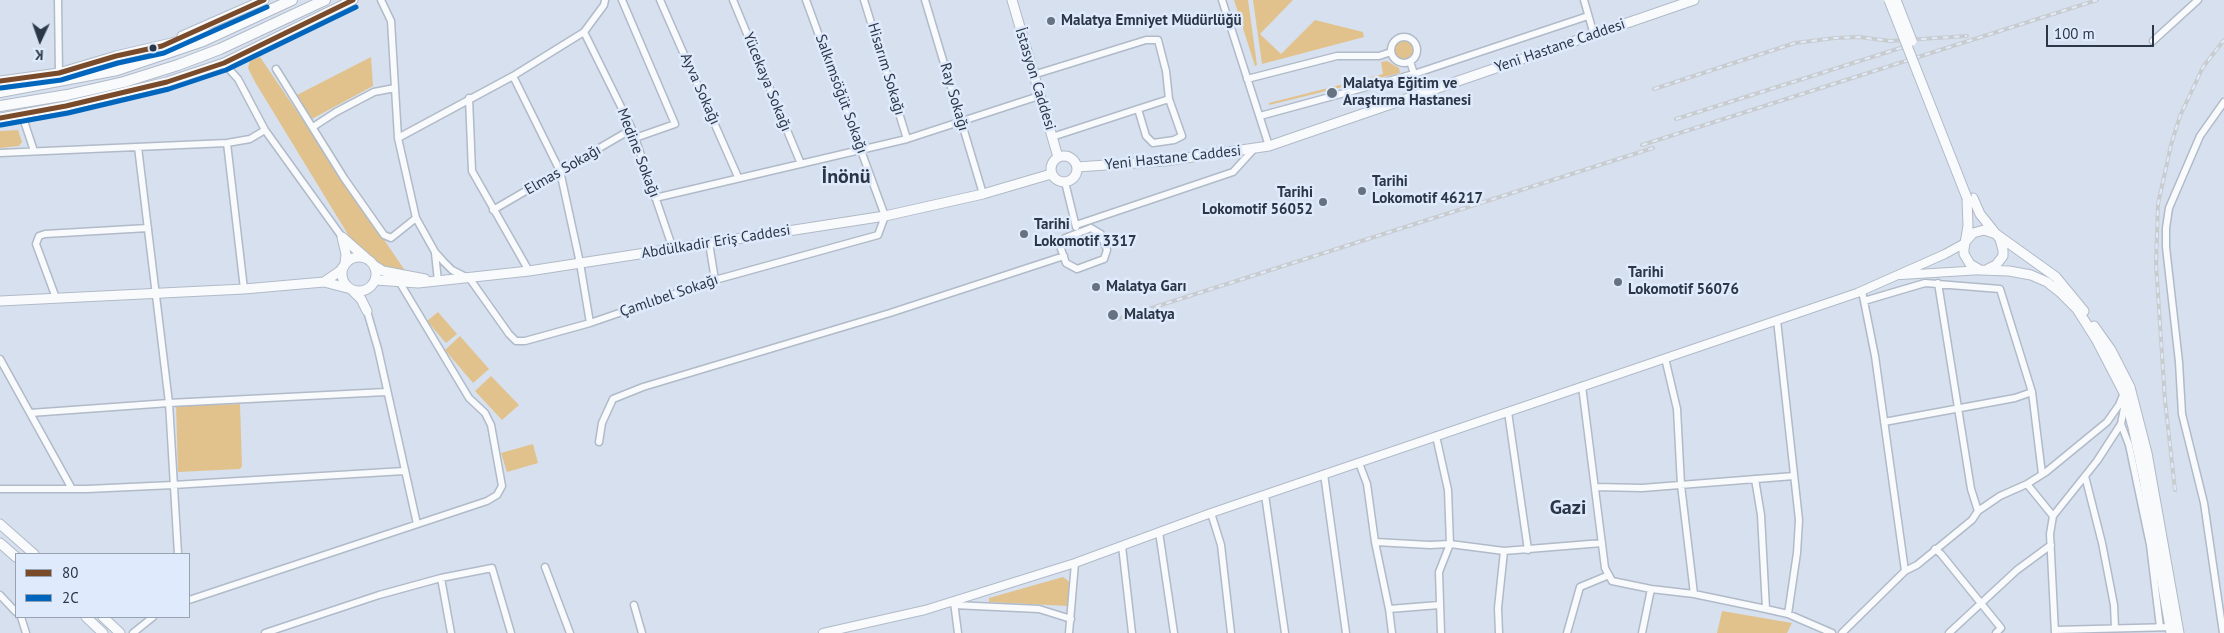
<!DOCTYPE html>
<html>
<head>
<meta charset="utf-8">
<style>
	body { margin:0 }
	#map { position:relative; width:2224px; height:633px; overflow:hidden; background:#d7e0ee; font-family:"PT Sans",sans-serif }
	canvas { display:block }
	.legend { position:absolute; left:15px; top:553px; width:175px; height:65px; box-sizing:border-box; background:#dfebfc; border:1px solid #97a3b3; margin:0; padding:6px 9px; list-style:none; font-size:15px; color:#2b3646 }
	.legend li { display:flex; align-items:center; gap:10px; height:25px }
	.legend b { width:25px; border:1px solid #97a3b3 }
	.north { position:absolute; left:15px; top:15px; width:50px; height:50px; -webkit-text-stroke:4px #dfebfc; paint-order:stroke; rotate:183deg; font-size:14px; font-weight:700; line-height:20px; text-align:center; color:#2b3646 }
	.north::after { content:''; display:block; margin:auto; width:18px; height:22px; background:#2b3646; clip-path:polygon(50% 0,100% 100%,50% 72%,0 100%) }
	.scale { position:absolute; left:2046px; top:25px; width:108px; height:22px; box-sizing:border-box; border:2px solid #2b3646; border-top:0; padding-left:6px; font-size:15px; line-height:18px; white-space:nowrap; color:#2b3646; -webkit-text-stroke:4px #dfebfc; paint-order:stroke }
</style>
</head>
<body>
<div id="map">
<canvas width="2224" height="633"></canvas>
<ul class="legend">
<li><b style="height:6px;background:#7a4b2a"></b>80</li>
<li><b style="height:6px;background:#0065bd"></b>2C</li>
</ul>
<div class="north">K</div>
<div class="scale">100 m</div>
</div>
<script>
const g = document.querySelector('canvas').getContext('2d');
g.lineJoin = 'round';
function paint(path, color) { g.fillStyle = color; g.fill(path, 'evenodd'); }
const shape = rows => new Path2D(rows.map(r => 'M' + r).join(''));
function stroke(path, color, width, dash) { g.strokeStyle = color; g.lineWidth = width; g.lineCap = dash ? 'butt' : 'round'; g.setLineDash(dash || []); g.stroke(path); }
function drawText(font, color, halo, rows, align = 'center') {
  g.font = font + ' "PT Sans",sans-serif'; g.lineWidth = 5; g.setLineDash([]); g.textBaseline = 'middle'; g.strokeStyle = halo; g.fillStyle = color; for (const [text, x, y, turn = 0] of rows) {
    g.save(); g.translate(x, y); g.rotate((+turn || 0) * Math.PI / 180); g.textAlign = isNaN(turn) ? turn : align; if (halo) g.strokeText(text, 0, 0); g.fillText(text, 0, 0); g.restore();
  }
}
const green = shape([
	[1234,0,1248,0,1257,65,1255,66],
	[1253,0,1293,0,1260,34,1281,54,1315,20,1363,32,1364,37,1262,64],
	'1393 50a10 10 0 1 1 20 0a10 10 0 1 1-20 0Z',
	[260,57,406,272,386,267,355,246,255,82,248,68,250,61],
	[371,57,373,86,310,120,295,96],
	[1387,61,1399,68,1400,73,1269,105,1269,103,1383,74,1381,62],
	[18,130,22,142,19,146,0,148,0,131],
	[438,312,457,334,446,343,427,321],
	[460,336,489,369,473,383,445,350],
	[491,376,519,405,502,420,475,391],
	[240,404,242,466,240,469,178,472,176,406],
	[533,444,538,463,507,472,501,453],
	[1063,577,1071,583,1068,606,989,602,989,598],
	[1722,611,1792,623,1787,633,1717,633]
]);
const minor = shape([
	[58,0,59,73],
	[381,0,391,21,398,138,416,218,435,252,444,262,452,270,470,279,509,334,516,341,525,341,590,323,715,280,878,235,885,216,806,0],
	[622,0,675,124,635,138],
	[660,0,738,177],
	[733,0,801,164],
	[864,0,907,139],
	[925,0,983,194],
	[1222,0,1269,146],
	[1584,0,1594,35],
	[584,32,632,129,673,249],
	'1391 50a13 13 0 1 1 26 0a13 13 0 1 1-26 0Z',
	[2153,41,2198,0],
	[221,64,228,68,238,79,265,130,342,237],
	[276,69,344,178,384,235,391,238,416,218],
	[1414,74,1588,16],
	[1033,75,1146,40,1158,40,1166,71,1169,99,1182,136,1174,140,1153,143,1146,136,1138,109,1052,137],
	[513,76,560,171,580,263,590,323],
	[1247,79,1337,56,1379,56,1391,52],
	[469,98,472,171,529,271],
	[1138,109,1169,99],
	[22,115,34,151],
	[1260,116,1414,74,1410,61],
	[313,127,336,112,374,92,395,88],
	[398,138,513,76,584,32,604,5,605,0],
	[227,143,244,289],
	[138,147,169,403,178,554],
	[0,153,227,143,250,139,265,130],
	[1065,182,1076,227],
	[655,198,907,139,1039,96],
	[493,210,632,129],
	[1076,225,1233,172,1253,150],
	[1091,228,1101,234,1107,250,1104,259,1077,269,1066,263,1061,249,1065,238,1091,228],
	[709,243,715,280],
	[435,253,438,281],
	[1938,283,1971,489,1978,511],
	[56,298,36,244,39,236,45,234,148,228],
	[1864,301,1925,283,2000,289,2032,392],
	[367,311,378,349,417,524],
	[1777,320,1799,520,1797,553,1788,614],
	[1665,358,1677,409,1681,485,1694,594],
	[0,359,72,489],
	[1582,386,1605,568,1612,581,1651,589,1694,594,1766,609,1788,614,1832,633],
	[1508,412,1528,550],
	[30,413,169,403,386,392],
	[1884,422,2015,398,2032,392,2042,474],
	[2121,424,2129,445,2150,545,2160,627],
	[599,442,602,423,613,399,643,387,890,313,1064,256],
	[1359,463,1367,484,1375,542,1430,545,1450,544,1448,490,1436,436],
	[1324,474,1346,633],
	[2085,476,2102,543,2114,605,2115,628],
	[1755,479,1761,515,1766,609],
	[2027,484,2053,516],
	[1595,487,1642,488,1794,476],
	[0,489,87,489,173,485,404,471],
	[1265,495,1285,633],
	[1211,513,1221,545,1231,633],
	[1159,532,1174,633],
	[1375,542,1389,609,1392,633],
	[1122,546,1132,633],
	[1935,549,1941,554,2001,628,1996,633],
	[545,567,570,633],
	[1905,571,1917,565,1972,520,1978,511,2000,496,2027,484,2046,472,2107,422,2119,405,2124,393],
	[441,578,451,633],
	[0,595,16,612],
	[189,600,487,501,497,495,502,486,491,425,485,413,469,398,400,283],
	[954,602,958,633],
	[634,605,642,633],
	[954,605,1039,609,1071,619],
	[1389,609,1439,605],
	[21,617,26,633],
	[2055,630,2174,627],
	[133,633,153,617],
	[265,633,379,595,441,578,492,568,511,633],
	[1069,633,1075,563],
	[1441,633,1439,572,1450,544,1504,551],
	[1499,633,1498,608,1504,551,1602,543],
	[1567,633,1580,587,1609,575],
	[1642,633,1651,589],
	[1842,633,1905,571,1875,356,1862,291],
	[1949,633,2017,570,2051,545],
	[2055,633,2050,534,2053,516,2097,461,2121,424,2125,403],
	[2223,633,2204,503,2182,414,2179,362,2166,247,2166,228,2169,208,2200,136,2224,102]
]);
const tertiary = shape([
	[1901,275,1982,270],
	[823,633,925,610,1075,563,1211,513,1857,293,1945,254,1965,243]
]);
const secondary = shape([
	[1012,0,1058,157],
	[182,36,264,0],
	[0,81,59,73,116,56,214,33],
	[0,118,66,106,167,82,224,63,353,0],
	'1051 169a13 13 0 1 1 26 0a13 13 0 1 1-26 0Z',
	[1077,167,1165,161,1269,146,1694,0],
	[1967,198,1968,226,1964,249,1964,254,1970,264,1980,270,2009,271,2031,275,2047,282,2061,293,2077,309,2096,339,2124,393,2133,427,2144,479,2171,633],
	[1973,198,1980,214,1996,234,2056,277,2084,311],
	[342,237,366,258],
	[1966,241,1973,233,1984,230,1996,234,2000,239,2003,250,2003,256,1996,265,1988,269],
	'342 274a17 17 0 1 1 34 0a17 17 0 1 1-34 0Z',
	[375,266,383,271,425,279],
	[376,280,418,283,529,271,885,216,983,194,1051,174],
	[324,282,340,271,345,264,346,254,342,237],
	[0,301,244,289,324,282,351,289,361,299,367,311],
	[2094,326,2111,350,2130,387,2147,453,2179,633],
	[0,524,34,554],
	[0,543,16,557],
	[86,617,103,633],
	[103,617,120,633]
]);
const trunk = shape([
	[0,92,117,70,203,41,292,0],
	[0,106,67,95,124,82,178,65,220,49,325,0]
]);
const rail = shape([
	[1654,89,1795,43,1835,38,1859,37,1890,41,1967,36],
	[1676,119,1910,45],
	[1642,145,2097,0],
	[1114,320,1653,148],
	[2175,490,2165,400,2156,264,2158,204,2171,145,2180,116,2203,67,2224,40]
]);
const secondaryBridge = shape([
	[1889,0,1967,198],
	[1896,0,1912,41]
]);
const bus1 = shape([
	[0,81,59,73,116,56,162,46,264,0],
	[0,118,66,106,167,82,224,63,353,0]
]);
const bus2 = shape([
	[1,88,61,80,118,63,164,53,267,7],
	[1,125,68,113,169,89,226,70,356,7]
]);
const markers = [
	[1051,21,5,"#677281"],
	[153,48,4.5,"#2b3646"],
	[1332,93,6,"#677281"],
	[1362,191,5,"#677281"],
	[1323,202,5,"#677281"],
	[1024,234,5,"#677281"],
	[1618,282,5,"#677281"],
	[1096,287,5,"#677281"],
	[1113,315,6,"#677281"]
];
const poiNames = [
	["Malatya Emniyet Müdürlüğü",1061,21],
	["Malatya Eğitim ve",1343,84],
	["Araştırma Hastanesi",1343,101],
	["Tarihi",1372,182],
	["Lokomotif 46217",1372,199],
	["Tarihi",1313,193,"right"],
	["Lokomotif 56052",1313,210,"right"],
	["Tarihi",1034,225],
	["Lokomotif 3317",1034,242],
	["Tarihi",1628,273],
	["Lokomotif 56076",1628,290],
	["Malatya Garı",1106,287],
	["Malatya",1124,315]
];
const streetNames = [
	["Yeni Hastane Caddesi",1560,46,-19],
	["Hisarım Sokağı",886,69,73],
	["İstasyon Caddesi",1035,79,73],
	["Yücekaya Sokağı",767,82,68],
	["Ayva Sokağı",700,89,66],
	["Salkımsöğüt Sokağı",841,94,70],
	["Ray Sokağı",954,97,74],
	["Medine Sokağı",638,153,69],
	["Yeni Hastane Caddesi",1173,158,-6],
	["Elmas Sokağı",563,170,-30],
	["Abdülkadir Eriş Caddesi",716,242,-9],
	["Çamlıbel Sokağı",669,296,-19]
];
const districtNames = [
	["İnönü",846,177],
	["Gazi",1568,508]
];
paint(green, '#e1c28c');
stroke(minor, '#b0bac8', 9);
stroke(tertiary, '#b0bac8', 10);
stroke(secondary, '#b0bac8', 11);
stroke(trunk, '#b0bac8', 12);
stroke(minor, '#f9fafc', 6);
stroke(tertiary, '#f9fafc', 8);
stroke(secondary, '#f9fafc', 9);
stroke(trunk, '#f9fafc', 10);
stroke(rail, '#c9cccf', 4);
stroke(rail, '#dfebfc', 2, [5.5]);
stroke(secondaryBridge, '#b0bac8', 11, []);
stroke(secondaryBridge, '#f9fafc', 9);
stroke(bus1, '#7a4b2a', 5);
stroke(bus2, '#0065bd', 5);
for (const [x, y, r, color] of markers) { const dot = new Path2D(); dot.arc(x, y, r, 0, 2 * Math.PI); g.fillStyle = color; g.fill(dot); stroke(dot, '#dfebfc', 2); }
drawText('bold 15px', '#2b3646', '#dfebfc', poiNames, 'left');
drawText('15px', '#2b3646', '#dfebfc', streetNames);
drawText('bold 20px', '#2b3646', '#dfebfc', districtNames);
</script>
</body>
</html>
